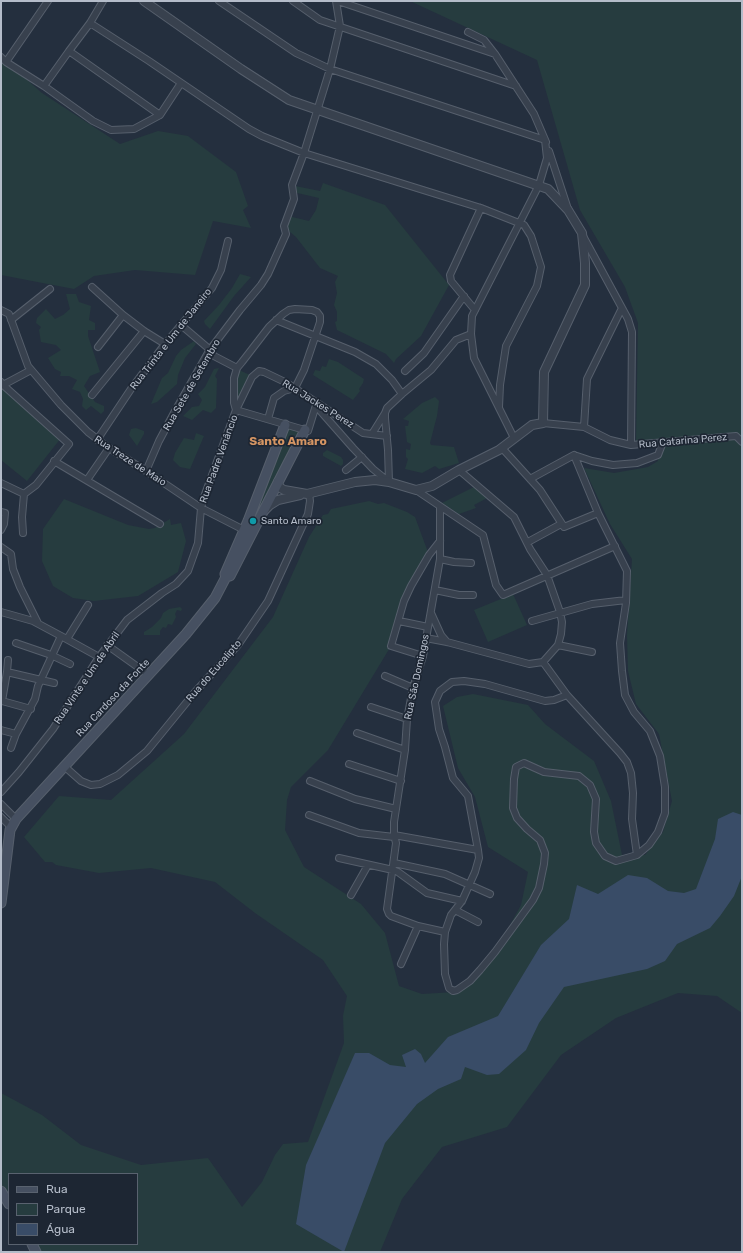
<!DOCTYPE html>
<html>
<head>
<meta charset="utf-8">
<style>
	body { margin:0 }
	#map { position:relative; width:743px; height:1253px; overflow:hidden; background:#242f3e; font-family:Rubik,sans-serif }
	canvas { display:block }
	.frame { position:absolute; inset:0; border:2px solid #b4bcc9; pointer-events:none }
	.legend { position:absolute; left:8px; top:1173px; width:130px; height:72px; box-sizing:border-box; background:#1d2633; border:1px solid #59626f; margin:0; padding:5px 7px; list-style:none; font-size:12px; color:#b4bcc9 }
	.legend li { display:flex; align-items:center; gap:8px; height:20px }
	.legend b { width:20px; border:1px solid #59626f }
</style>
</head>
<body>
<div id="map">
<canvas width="743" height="1253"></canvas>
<div class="frame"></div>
<ul class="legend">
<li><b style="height:5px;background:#465061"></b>Rua</li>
<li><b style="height:11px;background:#263c3f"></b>Parque</li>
<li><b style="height:11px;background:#394c67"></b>Água</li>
</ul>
</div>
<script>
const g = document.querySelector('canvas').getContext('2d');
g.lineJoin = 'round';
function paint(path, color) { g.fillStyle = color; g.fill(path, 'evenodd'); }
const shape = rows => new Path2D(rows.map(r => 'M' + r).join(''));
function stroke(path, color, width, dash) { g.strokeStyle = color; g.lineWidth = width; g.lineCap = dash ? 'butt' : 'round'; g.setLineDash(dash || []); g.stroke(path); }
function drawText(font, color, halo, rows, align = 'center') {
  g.font = font + ' Rubik,sans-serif'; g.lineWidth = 3.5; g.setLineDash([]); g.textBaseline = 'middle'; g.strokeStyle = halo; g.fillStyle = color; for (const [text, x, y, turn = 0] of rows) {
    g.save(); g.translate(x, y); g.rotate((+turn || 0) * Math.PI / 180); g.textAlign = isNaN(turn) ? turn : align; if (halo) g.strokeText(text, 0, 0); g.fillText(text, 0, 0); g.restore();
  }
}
const green = shape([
	[410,1,742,1,742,1013,717,996,678,993,616,1018,561,1055,507,1127,442,1147,402,1199,380,1252,41,1252,36,1244,137,1244,137,1174,9,1174,9,1198,1,1184,1,1093,42,1115,81,1145,141,1165,208,1158,242,1207,262,1182,275,1155,283,1144,308,1142,344,1043,343,1016,347,996,323,960,255,913,215,882,151,868,99,873,56,865,52,862,45,862,24,837,59,796,111,800,184,734,273,617,309,537,323,515,328,514,331,509,369,501,378,504,384,503,407,512,415,517,429,555,411,586,391,646,328,750,291,787,287,800,285,830,304,867,361,904,385,933,399,986,422,994,455,992,492,958,521,905,528,872,488,847,475,797,458,768,443,706,457,697,473,694,528,705,545,724,594,761,611,801,622,855,645,855,663,832,672,801,659,734,636,704,628,671,627,635,632,559,610,524,584,468,614,473,648,467,658,461,656,439,636,441,638,323,625,287,580,210,537,60],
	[1,57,42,93,120,144,158,131,188,136,236,172,248,206,243,210,251,228,213,221,195,275,135,270,94,276,74,289,1,275],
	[323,183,385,205,449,285,421,336,396,359,394,363,386,354,337,330,335,322,337,321,337,312,334,305,337,293,335,282,338,276,320,268,296,237,284,227,288,216,309,221,316,210,319,198,293,192,295,186,320,191],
	[240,274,251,277,234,296,210,329,205,324,204,321,219,305,232,288],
	[66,294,76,294,79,302,91,306,89,320,95,323,95,330,88,330,88,336,100,372,90,376,84,386,95,402,104,406,104,411,101,414,91,406,86,410,82,406,83,399,80,392,72,389,77,380,69,376,60,376,61,372,55,369,48,358,61,350,56,345,41,342,39,330,41,327,36,323,37,318,46,309,55,319,63,315,70,309],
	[194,341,196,344,185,358,178,375,177,384,157,402,151,404,162,378,168,373,176,356,181,350],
	[329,359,338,362,364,379,363,383,359,389,360,391,353,400,313,375,315,370,320,371,322,366,326,367],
	[219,368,215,376,217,379,216,408,211,413,203,410,192,420,183,416,192,407,199,406,202,400,198,394,205,387,214,369],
	[239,370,250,375,237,405,236,379],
	[2,388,61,438,27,481,1,460],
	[435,397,439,401,437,416,430,443,431,445,454,447,459,463,439,469,435,466,422,473,405,469,408,459,406,457,406,449,410,450,411,444,407,442,405,426,408,426,409,421,403,419,422,403],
	[136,428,144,431,144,434,137,446,129,435,131,429],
	[288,428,300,432,253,524,251,523],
	[196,433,204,436,190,469,180,467,173,460,175,453,184,438,194,440],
	[327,450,341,457,343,460,343,464,341,466,323,456,323,453],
	[480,484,489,497,474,505,476,508,459,514,442,503],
	[64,499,128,525,149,529,155,528,170,519,171,525,181,523,186,541,178,572,138,596,94,601,73,598,53,586,42,561,43,529],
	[513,594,527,625,488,642,474,610],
	[180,607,182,609,181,611,177,610,175,614,176,617,172,625,168,624,166,628,163,627,160,631,160,635,144,635,144,632,152,627,161,618,163,613,169,609]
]);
const water = shape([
	[733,812,742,815,742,876,734,896,720,916,710,928,677,944,665,961,647,969,564,987,539,1023,526,1050,499,1074,487,1075,465,1067,461,1079,438,1089,417,1104,385,1143,344,1252,296,1224,306,1165,355,1053,369,1053,390,1065,406,1067,402,1055,415,1049,421,1054,425,1063,448,1037,498,1016,541,945,569,919,577,885,598,894,628,875,647,878,668,891,684,893,696,889,715,839,718,819]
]);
const minor = shape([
	[103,1,90,23,69,51,160,115],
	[219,1,296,53,330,69,545,140,547,158,539,185,472,316,471,334,474,358,514,438],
	[293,1,320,20,516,86],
	[338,1,495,54,534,114,546,142],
	[90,23,149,61,249,129,262,136,304,153,481,208,524,225,531,236,541,267,537,286,506,346,500,385,499,407],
	[468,32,484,40,495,54],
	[1,57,6,62,44,86,93,121,111,130,134,129,160,115,181,83],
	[6,62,48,1],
	[44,86,69,51],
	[549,151,568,209],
	[583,236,628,319,632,332,631,445],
	[92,287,123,315,144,331,165,344],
	[1,310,9,314,28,366,61,405,88,432,109,448,146,471,201,508,244,530],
	[475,310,451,281,450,275,481,208],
	[11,320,50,289],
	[276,320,355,352,376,364,392,380,402,394],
	[181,325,208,348,214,356,237,368],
	[98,347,123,315],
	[405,371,424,353,464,296],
	[1,382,3,385,69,444,36,485,24,494],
	[3,385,31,370],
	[92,395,144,331],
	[316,406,353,448,373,469,388,481],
	[236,410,234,403,234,378,237,368,242,362,269,327,283,314,289,310,295,309,312,310,317,312,320,316,320,322,304,370,295,388,284,391,274,398,268,419],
	[236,410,252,377,259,371,264,372,287,383,363,433,387,436],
	[543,423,584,427,610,440,631,445,736,436,742,442],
	[584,427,587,379,622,308],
	[372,434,385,413],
	[97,440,131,389,165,344,212,288,221,270,228,241],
	[502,448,540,490,564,527,598,513],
	[54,461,160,524],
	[346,470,362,457],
	[146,471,159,441,175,411,209,351,240,310,261,285,268,274,286,234,284,226,294,199,292,185,304,153,330,69,340,26,336,1],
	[530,479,574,455],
	[87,480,109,448],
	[389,482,388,450,385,418,385,413,387,408,402,394,431,370,456,340,471,334],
	[1,483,24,494],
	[416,490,483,535,496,585,503,595,615,546],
	[440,507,440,559,423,656,413,688,407,719,405,750,394,822,394,835,396,843,387,909,389,914,391,916,418,926,445,932],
	[1,512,5,513,4,524,1,530],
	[23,533,22,517,24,494],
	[528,542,561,524],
	[1,547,11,554,13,569,20,587,38,623],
	[440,559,454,562,471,563],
	[435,590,459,595,473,595],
	[1,612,33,621,61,636],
	[431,613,441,635,447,642],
	[399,621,428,627],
	[532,621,592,604,626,600],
	[426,638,447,642,529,664,543,662,558,645,561,634,562,622,560,612,547,575,530,549,514,517,459,470],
	[67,639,88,605],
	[16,643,51,655,70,664],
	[107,645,149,675],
	[558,645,592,652],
	[423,656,391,646,404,601,411,586,429,555,440,541],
	[543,662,567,695,620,753,627,762,631,773,633,793,632,819,637,855],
	[7,672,54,683],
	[385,676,413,688],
	[1,700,2,701,7,672,8,660],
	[2,701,31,709],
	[371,707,407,719],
	[1,730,16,734],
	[357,733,405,750],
	[11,748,16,734,35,699,38,686,61,636,99,657],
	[349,764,401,781],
	[64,766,81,781,91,785,100,784,118,775,147,751,195,692,238,645,268,601,308,514,310,501,309,493],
	[310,781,355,799,396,809],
	[1,792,19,772,53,729,99,657,127,620,162,593,176,584,188,571,198,543,201,508,204,497,236,410,308,431,317,402],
	[1,804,16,819],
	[309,815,359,833,394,837],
	[1,817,11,827],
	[394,835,478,850,479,858,475,872,462,901,451,915,445,932,444,944,445,974,449,988,453,991,457,990,470,981,480,970,495,952,533,900,539,888,544,864,545,853,540,840,527,829,517,818,513,808,514,779,516,767,524,763,544,772,579,776,590,785,596,799,594,832,596,843,605,856,616,861,637,855,649,845,658,832,665,813,665,787,660,756,650,731,634,712,625,695,622,671,620,643,626,603,627,571,598,513,574,455,592,461,613,465,637,463,658,455,663,442],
	[478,850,468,796,453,778,445,747,439,729,435,702,440,691,452,682,464,681,485,684,545,701,554,700,567,695],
	[339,858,393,870,398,872,427,893,462,901],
	[394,863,445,874,490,894],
	[351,895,368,865],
	[455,910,478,922],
	[401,964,418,926]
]);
const tertiary = shape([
	[144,1,241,69,289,100,548,189,568,210,582,233,585,263,585,285,544,372,543,423,532,425,499,450,459,470,432,486,416,490,389,482,375,480,355,482,307,494,284,490,279,487,278,482],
	[264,511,270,505,278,500,300,495]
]);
const secondary = shape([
	[285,425,248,521,225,574,226,577,230,576,305,430],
	[1,903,10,830,16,819,186,634,215,598,226,577],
	[1,1191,9,1204],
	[32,1244,36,1252]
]);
const markers = [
	[253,521,4,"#0f9aa8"]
];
const streetNames = [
	["Rua Trinta e Um de Janeiro",171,339,-52],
	["Rua Sete de Setembro",192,385,-60],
	["Rua Jackes Perez",318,404,32],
	["Rua Catarina Perez",683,441,-5],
	["Rua Padre Venâncio",219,459,-70],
	["Rua Treze de Maio",130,461,33],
	["Rua do Eucalipto",214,671,-49],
	["Rua São Domingos",417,677,-78],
	["Rua Vinte e Um de Abril",87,678,-56],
	["Rua Cardoso da Fonte",113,698,-47]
];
const poiNames = [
	["Santo Amaro",261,521]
];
const quarterNames = [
	["Santo Amaro",288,442]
];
paint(green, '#263c3f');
paint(water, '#394c67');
stroke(minor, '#565f6c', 8);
stroke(tertiary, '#565f6c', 10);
stroke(secondary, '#565f6c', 11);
stroke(minor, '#38414e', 6);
stroke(tertiary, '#38414e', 8);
stroke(secondary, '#465061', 9);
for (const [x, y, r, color] of markers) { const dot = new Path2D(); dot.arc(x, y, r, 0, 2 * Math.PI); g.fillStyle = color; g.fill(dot); stroke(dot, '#1d2633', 1.5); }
drawText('10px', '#b4bcc9', '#1d2633', streetNames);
drawText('10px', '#b4bcc9', '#1d2633', poiNames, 'left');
drawText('bold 12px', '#d59563', '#1d2633', quarterNames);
</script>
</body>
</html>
